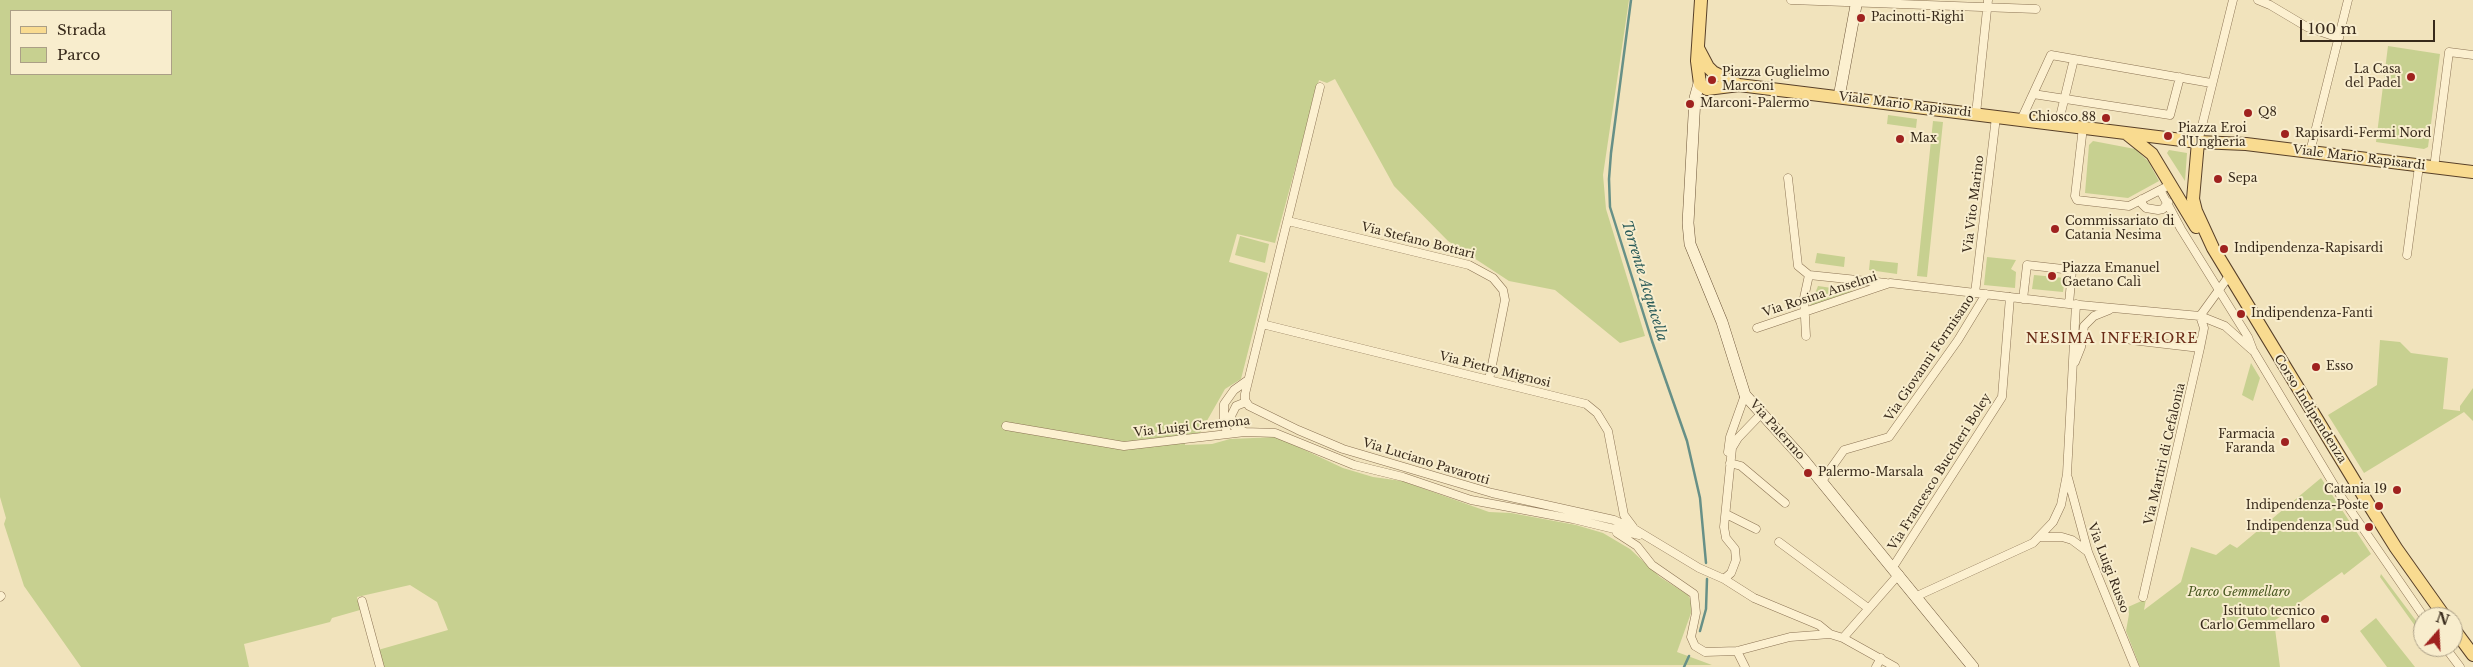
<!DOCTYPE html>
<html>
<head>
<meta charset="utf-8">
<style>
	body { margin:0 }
	#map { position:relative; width:2473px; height:667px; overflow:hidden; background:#f1e3bc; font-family:"Libre Baskerville",serif }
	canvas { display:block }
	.legend { position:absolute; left:10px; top:10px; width:162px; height:65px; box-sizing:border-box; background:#f8edcd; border:1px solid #ab9f86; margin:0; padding:6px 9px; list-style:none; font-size:15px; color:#382a1b }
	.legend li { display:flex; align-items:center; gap:10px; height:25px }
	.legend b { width:25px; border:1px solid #ab9f86 }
	.north { position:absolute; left:2413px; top:607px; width:50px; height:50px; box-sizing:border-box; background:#f8edcd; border:1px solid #ab9f86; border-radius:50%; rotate:19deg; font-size:14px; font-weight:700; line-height:20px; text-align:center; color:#382a1b }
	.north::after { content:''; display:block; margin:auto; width:18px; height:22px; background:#9f221f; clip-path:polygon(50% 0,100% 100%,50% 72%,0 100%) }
	.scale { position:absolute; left:2300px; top:20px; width:135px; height:22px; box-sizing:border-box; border:2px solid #382a1b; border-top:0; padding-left:6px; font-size:15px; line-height:18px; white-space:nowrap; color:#382a1b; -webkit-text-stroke:4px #f8edcd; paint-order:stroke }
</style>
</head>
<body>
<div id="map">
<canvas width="2473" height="667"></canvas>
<ul class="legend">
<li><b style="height:6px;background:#f9db90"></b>Strada</li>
<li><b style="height:14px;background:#c7d090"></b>Parco</li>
</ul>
<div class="north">N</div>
<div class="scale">100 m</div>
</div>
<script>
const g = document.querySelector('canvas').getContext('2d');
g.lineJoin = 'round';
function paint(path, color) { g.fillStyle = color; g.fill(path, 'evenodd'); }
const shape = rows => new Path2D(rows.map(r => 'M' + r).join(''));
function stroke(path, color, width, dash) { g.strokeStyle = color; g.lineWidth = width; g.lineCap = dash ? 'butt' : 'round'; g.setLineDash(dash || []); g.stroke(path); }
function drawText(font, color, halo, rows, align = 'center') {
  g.font = font + ' "Libre Baskerville",serif'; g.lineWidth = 4; g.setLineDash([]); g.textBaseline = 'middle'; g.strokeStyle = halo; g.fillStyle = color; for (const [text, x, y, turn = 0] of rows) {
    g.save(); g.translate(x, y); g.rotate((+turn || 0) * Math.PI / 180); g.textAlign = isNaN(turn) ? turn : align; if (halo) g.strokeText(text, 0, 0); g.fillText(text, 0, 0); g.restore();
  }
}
const green = shape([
	[0,0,1629,0,1603,175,1606,209,1645,336,1620,343,1555,290,1509,281,1448,241,1394,186,1335,79,1327,83,1319,80,1275,243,1237,234,1229,262,1268,273,1241,379,1225,389,1200,433,1184,435,1185,445,1212,444,1230,439,1277,437,1343,468,1373,477,1402,481,1489,512,1511,513,1576,525,1603,533,1630,549,1660,577,1688,595,1692,603,1691,613,1677,652,1712,665,383,667,378,650,448,630,437,602,410,585,357,597,360,610,332,618,330,622,244,644,249,667,81,667,24,586,4,524,6,518,0,497],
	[11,11,171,11,171,74,11,74],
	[2388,46,2440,54,2428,147,2424,149,2376,142],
	[1888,115,1917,119,1916,128,1887,124],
	[1933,121,1943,122,1927,277,1917,276],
	[2093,141,2135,149,2148,161,2159,181,2128,198,2085,193,2089,145],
	[2169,150,2187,153,2185,181,2167,153],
	[1240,236,1269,244,1265,263,1235,255],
	[1817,253,1845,257,1844,267,1815,263],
	[1987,257,2016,260,2011,269,2016,272,2015,288,1984,285],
	[1870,260,1898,263,1897,274,1869,270],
	[2034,275,2065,278,2063,292,2032,289],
	[1818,286,1853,291,1810,306],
	[2380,340,2400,342,2411,353,2448,358,2443,409,2460,411,2460,406,2473,388,2473,421,2464,412,2364,473,2328,415,2377,385],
	[2251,363,2260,378,2253,401,2242,395],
	[2321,478,2371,554,2344,575,2342,572,2274,621,2280,667,2140,667,2126,631,2129,614,2128,607,2146,599,2144,610,2181,582,2191,547,2216,555,2230,544,2237,548],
	[2381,574,2423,630,2423,637,2380,577],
	[2376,618,2415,667,2387,667,2360,631]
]);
const stream = shape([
	[1631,0,1611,153,1609,179,1610,207,1652,341,1687,441,1700,498,1706,563],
	[1700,631,1706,609,1707,579],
	[1684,667,1689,656]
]);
const minor = shape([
	[1791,0,2036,9],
	[2258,0,2270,5,2307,27,2339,38],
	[1320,87,1245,394,1245,400,1249,406,1298,430,1343,449,1492,493,1614,520,1636,530,1699,568,1724,579,1754,598,1819,625,1830,634,1843,638,1895,667],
	[2033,94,2170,115,2180,77],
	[1976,114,1988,0],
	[2021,120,2051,55,2211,83],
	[2058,125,2074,59],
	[2083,127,2075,196,2077,200,2129,206,2164,188],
	[2198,142,2233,0],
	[2310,152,2348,0],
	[2434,168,2449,52,2473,55],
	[1788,178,1798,266,1809,275,1886,283],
	[2160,190,2181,229,2248,337,2253,350,2340,495,2424,617],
	[2142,199,2142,204,2146,208,2158,210,2163,209,2168,202],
	[1288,221,1469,265,1493,278,1503,290,1505,300,1489,380],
	[2407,255,2419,166],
	[1975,293,1996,117],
	[2023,299,2027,265,2072,270,2069,304],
	[2200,316,2225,326,2252,350],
	[1262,324,1586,404,1597,413,1608,431,1624,515,1633,527],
	[1757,328,1890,283,2069,304,2200,316,2229,276],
	[1806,336,1804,298,1809,275],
	[2131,340,2200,348],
	[2075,362,2081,347,2084,326,2094,316,2109,310],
	[1006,426,1124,446,1245,432,1275,433,1354,465,1403,477,1471,500,1573,519,1639,535],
	[1245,432,1234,426,1231,416,1236,406,1246,402],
	[1227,434,1224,420,1224,404,1234,390,1248,380],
	[1728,452,1730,437,1745,395],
	[1730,463,1741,466,1785,503],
	[2068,478,2088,552,2135,667],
	[1822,481,1844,450,1889,437,1958,340,1986,294],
	[1726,514,1756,529],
	[1617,533,1637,546,1652,565,1694,594,1696,613,1691,637,1695,646,1705,652,1737,651,1790,637,1830,634],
	[2040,537,2062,537,2072,540,2088,552],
	[1779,542,1868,608],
	[1893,567,2002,397,2010,297],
	[1724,579,1731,573,1736,560,1735,549,1726,538,1724,527,1732,448,1738,438,1761,414],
	[1917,596,2033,543,2053,522,2061,505,2067,474,2076,304],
	[0,597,1,596],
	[2143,597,2200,348,2204,328,2200,316],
	[362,601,380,667],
	[1843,638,1899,574],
	[2445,647,2460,667],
	[1737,651,1745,667],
	[1876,667,1881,658]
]);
const secondary = shape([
	[1700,80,1695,98,1688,223,1690,244,1722,322,1745,395,1803,459,1973,667],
	[1839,97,1857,0]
]);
const primary = shape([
	[1701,0,1697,61,1700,84,1707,89,1739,85,2198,142,2246,144,2473,172],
	[1698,48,1708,67,1713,72,1739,85],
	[2127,134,2152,154,2196,227],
	[2198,142,2193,199,2196,211,2213,248,2366,500,2396,548,2445,617],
	[2453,628,2473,655]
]);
const markers = [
	[1861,18,5,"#9f221f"],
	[2411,77,5,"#9f221f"],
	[1712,80,5,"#9f221f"],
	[1690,104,5,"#9f221f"],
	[2248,113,5,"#9f221f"],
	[2106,118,5,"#9f221f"],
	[2285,134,5,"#9f221f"],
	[2168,136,5,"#9f221f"],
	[1900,139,5,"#9f221f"],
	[2218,179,5,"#9f221f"],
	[2055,229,5,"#9f221f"],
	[2224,249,5,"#9f221f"],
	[2052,276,5,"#9f221f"],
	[2241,314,5,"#9f221f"],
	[2316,367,5,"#9f221f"],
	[2285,442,5,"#9f221f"],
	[1808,473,5,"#9f221f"],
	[2397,490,5,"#9f221f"],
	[2379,506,5,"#9f221f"],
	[2369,527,5,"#9f221f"],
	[2325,619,5,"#9f221f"]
];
const poiNames = [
	["Pacinotti-Righi",1871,18],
	["La Casa",2401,70,"right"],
	["del Padel",2401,84,"right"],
	["Piazza Guglielmo",1722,73],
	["Marconi",1722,87],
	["Marconi-Palermo",1700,104],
	["Q8",2258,113],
	["Chiosco 88",2096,118,"right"],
	["Piazza Eroi",2178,129],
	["d'Ungheria",2178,143],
	["Rapisardi-Fermi Nord",2295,134],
	["Max",1910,139],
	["Sepa",2228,179],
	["Commissariato di",2065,222],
	["Catania Nesima",2065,236],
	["Indipendenza-Rapisardi",2234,249],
	["Piazza Emanuel",2062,269],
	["Gaetano Calì",2062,283],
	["Indipendenza-Fanti",2251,314],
	["Esso",2326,367],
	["Farmacia",2275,435,"right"],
	["Faranda",2275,449,"right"],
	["Palermo-Marsala",1818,473],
	["Catania 19",2387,490,"right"],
	["Indipendenza-Poste",2369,506,"right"],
	["Indipendenza Sud",2359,527,"right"],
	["Istituto tecnico",2315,612,"right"],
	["Carlo Gemmellaro",2315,626,"right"]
];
const streetNames = [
	["Viale Mario Rapisardi",1905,105,7],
	["Viale Mario Rapisardi",2359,158,7],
	["Via Vito Marino",1974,204,-83],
	["Via Stefano Bottari",1418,241,14],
	["Via Rosina Anselmi",1820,295,-18],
	["Via Giovanni Formisano",1930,358,-56],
	["Via Pietro Mignosi",1495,370,14],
	["Corso Indipendenza",2310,409,58],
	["Via Luigi Cremona",1192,427,-6],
	["Via Palermo",1777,430,48],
	["Via Martiri di Cefalonia",2165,454,-77],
	["Via Luciano Pavarotti",1426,462,17],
	["Via Francesco Buccheri Boley",1940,472,-58],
	["Via Luigi Russo",2108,568,69]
];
const parkNames = [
	["Parco Gemmellaro",2239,593]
];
const waterNames = [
	["Torrente Acquicella",1644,281,73]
];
const neighbourhoodNames = [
	["NESIMA INFERIORE",2112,339]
];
paint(green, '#c7d090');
stroke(stream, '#679087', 2.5);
stroke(minor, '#8b7354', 9);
stroke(secondary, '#6c5438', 12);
stroke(primary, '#584029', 14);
stroke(minor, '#fcf0d0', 8);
stroke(secondary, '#fcf0d0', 11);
stroke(primary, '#f9db90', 12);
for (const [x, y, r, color] of markers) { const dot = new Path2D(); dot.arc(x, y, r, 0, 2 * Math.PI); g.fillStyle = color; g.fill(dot); stroke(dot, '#f8edcd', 2); }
drawText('12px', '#382a1b', '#f8edcd', poiNames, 'left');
drawText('12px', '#382a1b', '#f8edcd', streetNames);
drawText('italic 12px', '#47571f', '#f8edcd', parkNames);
drawText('italic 14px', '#285a58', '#f8edcd', waterNames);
g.letterSpacing = '1px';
drawText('14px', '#692a16', '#f8edcd', neighbourhoodNames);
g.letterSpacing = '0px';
</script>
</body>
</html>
